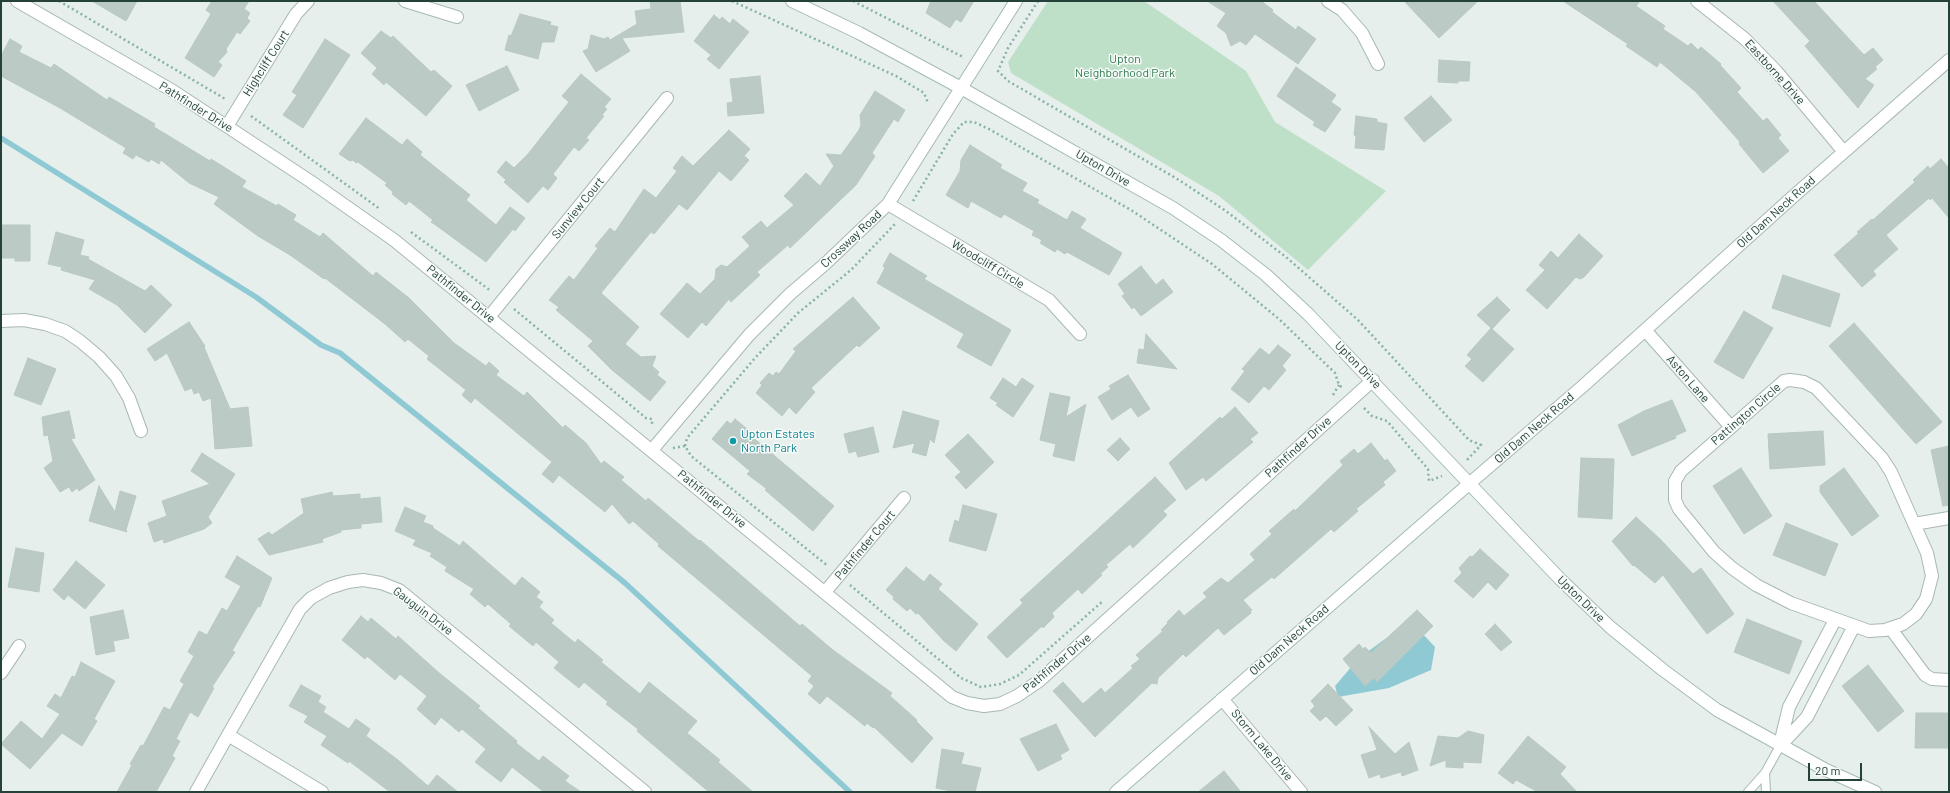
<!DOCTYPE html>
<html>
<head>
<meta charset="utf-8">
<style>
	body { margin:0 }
	#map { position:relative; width:1950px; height:793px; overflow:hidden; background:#e6efeb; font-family:Barlow,sans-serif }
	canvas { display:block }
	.frame { position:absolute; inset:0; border:2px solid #24423a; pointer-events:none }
	.scale { position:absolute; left:1808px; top:763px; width:54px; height:18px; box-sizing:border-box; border:2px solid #24423a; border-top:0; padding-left:5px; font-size:12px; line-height:14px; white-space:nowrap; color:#24423a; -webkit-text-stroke:3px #f7fbf9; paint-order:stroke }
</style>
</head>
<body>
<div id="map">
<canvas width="1950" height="793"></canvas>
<div class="frame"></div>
<div class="scale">20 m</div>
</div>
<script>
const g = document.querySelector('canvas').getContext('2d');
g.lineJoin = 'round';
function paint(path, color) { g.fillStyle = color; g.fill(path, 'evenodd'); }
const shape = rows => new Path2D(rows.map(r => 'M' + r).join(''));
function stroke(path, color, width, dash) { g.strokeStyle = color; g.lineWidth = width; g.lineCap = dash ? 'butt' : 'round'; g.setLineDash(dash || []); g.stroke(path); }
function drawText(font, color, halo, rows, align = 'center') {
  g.font = font + ' Barlow,sans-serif'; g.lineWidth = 3; g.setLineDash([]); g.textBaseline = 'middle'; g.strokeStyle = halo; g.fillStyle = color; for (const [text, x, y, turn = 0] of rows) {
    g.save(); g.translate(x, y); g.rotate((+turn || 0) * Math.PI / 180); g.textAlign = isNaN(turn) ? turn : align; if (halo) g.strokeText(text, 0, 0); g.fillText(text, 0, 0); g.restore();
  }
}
const green = shape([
	[1048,1,1144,1,1246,71,1275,122,1386,191,1308,270,1219,196,1011,73,1008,62]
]);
const water = shape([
	[1403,626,1419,630,1435,647,1431,670,1389,688,1338,697,1335,686,1359,658]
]);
const stream = shape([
	[1,138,256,297,321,345,340,353,625,583,850,792]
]);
const building = shape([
	[92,1,137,1,126,21,92,1],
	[212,1,249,1,244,9,250,13,247,18,250,21,240,34,237,32,226,49,227,52,218,62,222,65,214,77,185,58,211,14,206,10,212,1],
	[650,1,680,1,684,32,622,38,630,51,596,72,583,51,588,49,591,35,604,39,608,37,610,40,637,24,635,11,651,9,650,1],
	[931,1,974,1,961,22,956,19,950,28,926,13,931,1],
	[1207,1,1261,1,1273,10,1272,12,1296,30,1298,26,1316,39,1298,64,1255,34,1246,45,1240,41,1231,46,1226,33,1217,26,1226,13,1207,1],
	[1404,1,1478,1,1439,38,1404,1],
	[1563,1,1640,1,1636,6,1665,26,1663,29,1688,46,1691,43,1698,50,1701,47,1721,64,1720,65,1741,88,1737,92,1763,121,1767,118,1781,135,1778,138,1789,151,1763,173,1739,144,1740,142,1696,92,1660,62,1657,67,1626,46,1628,44,1563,1],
	[1773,1,1814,1,1864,55,1873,48,1883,60,1875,67,1877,69,1865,79,1874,85,1858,108,1805,46,1810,41,1773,1],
	[520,14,551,22,550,25,558,27,554,42,542,42,538,59,505,50,509,35,511,36,520,14],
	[714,15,720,20,722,17,730,24,733,19,749,32,719,69,707,59,711,55,694,41,714,15],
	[381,31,391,38,393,36,431,72,434,70,452,86,426,116,386,82,384,85,372,74,377,68,361,53,381,31],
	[10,39,22,46,19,52,51,68,54,64,107,100,109,97,155,124,154,127,210,161,211,159,235,174,246,181,242,187,277,206,278,204,296,215,293,220,320,237,323,233,373,276,376,272,409,298,454,343,486,366,489,362,499,371,496,375,524,396,527,392,563,428,565,425,586,443,601,464,604,461,624,477,621,480,646,501,648,498,699,541,700,540,800,626,802,624,833,650,892,693,890,696,917,720,916,721,933,738,912,763,874,727,873,728,867,723,865,726,827,696,820,704,808,694,814,686,808,681,812,676,658,546,659,544,633,521,629,524,612,504,605,512,559,475,553,483,542,474,552,462,475,398,471,403,462,395,466,390,427,359,429,356,408,339,405,342,385,324,325,278,324,279,290,255,258,236,214,204,219,197,189,183,161,160,159,164,151,159,149,162,136,155,133,159,123,153,126,148,60,108,1,76,1,56,10,39],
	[325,39,350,55,303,128,283,115,297,95,292,92,325,39],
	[1439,60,1470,62,1469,81,1458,81,1458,83,1438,82,1439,60],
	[507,66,519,90,479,111,466,85,507,66],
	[1296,67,1336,95,1331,102,1341,109,1325,132,1313,125,1315,122,1277,96,1296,67],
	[581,74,611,99,604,107,607,109,602,115,604,116,586,138,589,140,579,151,574,147,553,174,557,178,548,190,543,186,528,203,504,182,506,180,497,172,506,161,514,168,528,154,569,102,562,96,581,74],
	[760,76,764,113,728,116,727,103,733,102,730,79,760,76],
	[875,91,905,110,898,122,894,119,872,153,875,156,856,185,790,248,788,245,757,272,760,275,731,302,729,299,706,326,702,322,688,338,660,314,687,283,700,294,715,279,716,269,721,265,727,267,750,246,742,237,761,221,767,228,794,205,784,196,806,173,820,186,834,166,826,154,841,155,859,130,861,125,860,115,875,91],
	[1431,96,1452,120,1424,142,1404,118,1431,96],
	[1356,116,1377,119,1377,122,1387,124,1384,150,1355,148,1356,136,1354,135,1356,116],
	[366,118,402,145,407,139,422,152,420,155,470,195,466,200,496,225,510,207,525,218,515,231,513,229,486,262,437,226,431,222,433,220,409,201,406,205,392,194,393,192,385,185,387,183,358,162,356,163,353,160,350,161,339,154,366,118],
	[729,130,750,149,744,156,749,160,731,181,719,171,687,210,679,204,654,234,651,232,601,293,639,327,625,344,641,357,656,356,652,366,659,372,657,375,666,382,650,401,612,370,588,346,593,341,556,310,559,307,549,300,569,276,574,280,598,248,595,246,610,228,615,232,644,189,656,198,677,171,673,168,682,156,693,166,729,130],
	[970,145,1002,165,1000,168,1027,183,1022,191,1039,200,1037,203,1067,220,1072,211,1086,219,1080,228,1122,253,1109,275,1067,252,1065,254,1057,249,1055,252,1040,243,1042,240,1032,235,1034,231,1004,214,1001,218,971,201,968,208,946,195,960,171,961,160,970,145],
	[1941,159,1949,168,1949,218,1932,198,1930,200,1929,198,1886,235,1898,249,1873,271,1876,275,1862,287,1834,255,1859,233,1857,232,1872,219,1873,220,1915,182,1913,180,1928,166,1930,169,1941,159],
	[2,225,30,225,30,261,15,261,15,258,1,258,2,225],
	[56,232,84,240,80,255,89,257,88,259,145,291,151,285,172,305,145,333,117,305,89,289,95,280,61,270,62,267,48,264,56,232],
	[1579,234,1603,256,1584,277,1580,279,1576,277,1547,309,1526,290,1545,270,1539,265,1551,251,1558,258,1579,234],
	[890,253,927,276,924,279,1011,330,991,366,957,347,964,334,877,283,885,268,883,266,890,253],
	[1141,266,1156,285,1163,279,1173,292,1141,316,1134,307,1132,309,1122,296,1125,294,1118,284,1141,266],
	[1783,275,1840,294,1830,327,1772,308,1783,275],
	[853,297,880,328,859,347,857,345,811,388,815,392,796,414,789,407,782,416,756,393,762,385,760,383,769,373,773,376,776,372,779,374,796,351,793,349,853,297],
	[1497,297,1510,310,1492,329,1514,349,1483,382,1465,366,1472,359,1467,355,1491,328,1477,315,1497,297],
	[1744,311,1773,328,1743,379,1714,362,1744,311],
	[189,322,205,346,204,347,230,409,248,407,252,446,215,449,211,398,203,401,199,392,194,394,192,388,185,391,167,353,155,361,147,349,189,322],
	[1854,323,1942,422,1916,444,1829,346,1854,323],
	[1146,334,1177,369,1137,363,1139,349,1144,350,1146,334],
	[1278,345,1291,355,1282,366,1286,370,1269,390,1264,386,1249,403,1231,389,1245,371,1242,369,1260,348,1269,355,1278,345],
	[28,358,56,369,41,405,14,395,28,358],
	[1128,375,1150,409,1138,417,1131,407,1112,420,1098,397,1111,389,1109,386,1128,375],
	[1003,378,1016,387,1022,378,1034,386,1013,417,996,405,998,403,990,398,1003,378],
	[1050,393,1070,397,1066,417,1086,404,1074,461,1053,456,1056,444,1040,440,1050,393],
	[1672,400,1686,431,1675,436,1676,438,1632,456,1618,425,1644,411,1672,400],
	[1235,407,1258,433,1250,439,1253,442,1206,481,1203,477,1186,490,1169,463,1220,417,1222,419,1235,407],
	[69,411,75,438,71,439,95,480,79,491,77,488,72,492,69,487,60,492,44,468,53,461,48,435,44,436,42,417,69,411],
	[903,411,939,421,934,443,930,439,926,456,912,452,915,443,893,448,903,411],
	[735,419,752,433,750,435,834,506,813,531,765,490,767,489,747,474,750,471,712,439,727,421,731,424,735,419],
	[873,427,879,452,858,457,856,451,849,453,844,434,873,427],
	[1823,431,1825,465,1770,469,1768,434,1823,431],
	[968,434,994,462,966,489,955,477,961,472,945,455,968,434],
	[1120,438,1130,449,1118,461,1107,450,1120,438],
	[1371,443,1385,461,1387,459,1396,471,1383,482,1385,485,1356,509,1358,511,1334,532,1331,529,1274,579,1272,577,1243,600,1252,610,1250,611,1251,613,1224,635,1218,628,1186,657,1183,654,1158,678,1157,684,1152,683,1095,737,1053,691,1063,682,1083,704,1101,688,1105,693,1133,668,1131,666,1140,659,1136,655,1163,631,1161,630,1168,623,1167,622,1179,610,1184,616,1207,597,1203,593,1221,578,1228,583,1255,560,1250,554,1272,534,1269,531,1294,509,1295,511,1343,465,1340,461,1354,449,1358,454,1371,443],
	[1949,446,1949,505,1943,506,1931,450,1949,446],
	[202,453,235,474,208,517,212,523,204,529,164,543,163,539,154,542,148,523,167,516,162,501,210,484,191,471,202,453],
	[1581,458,1614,459,1612,519,1578,517,1581,458],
	[1741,468,1772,516,1744,534,1713,486,1741,468],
	[1844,468,1879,516,1852,536,1820,492,1820,486,1844,468],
	[1155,477,1176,500,1163,511,1167,515,1133,548,1130,544,1106,565,1108,567,1100,574,1102,575,1082,594,1078,589,1052,613,1054,617,1043,628,1042,626,1007,658,987,637,1023,603,1020,600,1155,477],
	[99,486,115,512,120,491,136,496,126,530,127,532,89,521,99,486],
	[332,492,333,496,360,494,360,499,380,497,382,522,361,524,361,528,341,530,341,532,322,539,323,542,269,555,258,539,269,532,272,535,304,513,301,499,332,492],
	[963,505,997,514,986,551,949,541,955,520,959,522,963,505],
	[405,507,426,516,423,522,433,526,433,528,460,546,463,541,515,586,522,577,540,592,536,597,543,602,539,607,554,620,551,623,575,643,578,639,603,660,601,662,640,694,649,682,697,721,687,733,720,760,718,762,753,792,709,792,651,743,637,731,638,729,606,704,608,702,584,682,579,688,554,668,559,662,536,642,533,646,509,626,511,624,488,604,485,607,470,594,474,589,445,571,447,567,430,556,432,553,413,545,416,540,395,531,405,507],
	[1636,517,1660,539,1693,574,1701,568,1734,614,1707,634,1663,575,1655,583,1634,565,1633,566,1612,541,1636,517],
	[1786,523,1838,544,1825,576,1773,555,1786,523],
	[16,548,44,553,39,592,8,587,16,548],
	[1480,549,1509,575,1496,590,1488,582,1473,598,1454,581,1462,573,1459,568,1470,556,1472,557,1480,549],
	[237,556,272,578,260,607,258,606,232,651,235,652,212,687,214,688,198,717,190,712,176,739,180,741,172,756,175,758,156,792,117,792,132,765,130,764,141,745,143,746,164,707,170,710,184,684,180,681,194,656,188,652,199,631,207,635,222,608,227,611,241,586,225,577,237,556],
	[76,561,105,585,85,609,68,595,64,600,53,590,76,561],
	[906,567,924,582,930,574,942,584,938,589,978,624,956,651,944,641,918,613,916,614,910,608,907,611,893,599,894,597,886,590,906,567],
	[123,610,129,638,113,641,115,651,96,655,90,617,123,610],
	[1417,610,1433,626,1377,682,1374,678,1365,686,1343,659,1359,644,1363,649,1365,647,1371,653,1417,610],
	[361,616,368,622,371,618,396,639,398,636,438,672,480,706,478,708,517,741,516,743,539,761,543,756,569,776,565,781,581,792,544,792,512,767,501,782,475,762,486,749,462,729,459,732,441,717,435,725,417,709,427,696,400,674,395,680,367,656,365,659,342,640,361,616],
	[1747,619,1802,641,1789,674,1734,652,1747,619],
	[1495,624,1512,642,1501,651,1485,634,1495,624],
	[81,662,115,681,94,719,97,721,82,746,62,733,30,769,1,744,21,721,42,739,60,714,47,706,55,694,61,698,72,676,75,677,81,662],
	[1868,665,1904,711,1878,732,1842,686,1868,665],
	[1328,684,1353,710,1336,726,1326,716,1320,721,1310,711,1315,706,1311,701,1328,684],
	[301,685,321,696,318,702,326,707,323,712,349,729,356,719,370,729,366,736,398,760,428,786,437,775,458,792,390,792,349,761,348,763,321,745,327,736,304,722,308,716,289,706,301,685],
	[1916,713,1949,713,1949,748,1915,748,1916,713],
	[1056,724,1069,750,1060,755,1062,759,1038,771,1020,739,1056,724],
	[1369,727,1395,754,1409,742,1418,770,1402,776,1401,772,1381,778,1380,774,1369,778,1361,755,1377,750,1369,727],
	[1468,731,1484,735,1481,763,1463,762,1463,768,1446,767,1446,760,1430,766,1438,736,1458,738,1468,731],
	[1528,736,1566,767,1560,774,1577,792,1538,792,1516,780,1513,784,1498,773,1528,736],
	[942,749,964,753,961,764,981,768,975,792,956,792,936,788,942,749],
	[1224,771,1241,792,1198,792,1224,771]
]);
const path = shape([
	[59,1,227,100],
	[732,1,896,76,924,93,928,103],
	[853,1,963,57],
	[1038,1,1008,48,998,71,1008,81,1179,180,1226,211,1286,257,1358,320,1469,440,1481,445,1466,461],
	[251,116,380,209],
	[913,201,953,134,964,122,974,122,989,129,1131,210,1212,264,1279,319,1335,373,1339,385,1343,388],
	[411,232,491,291],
	[514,309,646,418,652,419,652,426],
	[1333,395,1339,385],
	[1364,408,1372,416,1387,421,1428,469,1429,481,1442,476],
	[685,446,687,438,755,358,798,313,851,270,895,224],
	[673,448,685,446,691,456,828,566],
	[850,585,961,678,981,687,1000,684,1019,675,1103,601]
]);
const lane = shape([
	[1765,773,1766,792],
	[1748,792,1765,773,1780,746]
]);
const street = shape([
	[17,1,173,91,310,181,394,240,952,697,967,703,984,706,1000,704,1017,696,1039,681,1373,380],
	[405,1,457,17],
	[1328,1,1342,10,1362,33,1378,64],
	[1697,1,1745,39,1777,72,1844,152],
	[227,126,296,14,308,1],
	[888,204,1049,300,1080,334],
	[489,317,667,98],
	[1,321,24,320,45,324,65,331,80,341,99,357,116,376,129,398,141,431],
	[1645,330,1731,427],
	[1790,380,1804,382,1816,388,1882,458,1891,472,1927,553,1932,576,1926,599,1916,614,1903,624,1885,630,1869,631,1791,603,1756,585,1732,568,1714,552,1679,509,1675,500,1675,481,1681,471,1784,381,1790,380],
	[652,450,749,335,790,294,825,264,888,204,1016,1],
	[1470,483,1583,386,1796,194,1949,60],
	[1914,524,1949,518],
	[825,592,904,498],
	[1891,629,1925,675,1932,679,1949,680],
	[1,673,19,646],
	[1222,699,1301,792],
	[1780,744,1789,707,1835,620],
	[1780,746,1807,717,1854,626],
	[196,792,228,735],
	[322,792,228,735,300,609,311,598,329,588,348,582,363,580,381,583,399,590,645,792]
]);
const secondary = shape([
	[792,1,859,33,961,88,1173,208,1221,240,1266,275,1308,314,1560,579,1610,627,1663,670,1717,710,1826,770,1875,792],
	[1116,792,1470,483]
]);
const markers = [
	[733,441,4,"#0f9aa8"]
];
const parkNames = [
	["Upton",1125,59],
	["Neighborhood Park",1125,73]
];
const streetNames = [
	["Highcliff Court",266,63,-58],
	["Eastborne Drive",1775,72,48],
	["Pathfinder Drive",196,107,32],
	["Upton Drive",1103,168,30],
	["Sunview Court",578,208,-51],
	["Old Dam Neck Road",1776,212,-42],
	["Crossway Road",851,239,-43],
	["Woodcliff Circle",988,264,31],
	["Pathfinder Drive",461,294,39],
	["Upton Drive",1358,365,46],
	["Aston Lane",1688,379,49],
	["Pattington Circle",1746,414,-41],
	["Old Dam Neck Road",1534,428,-41],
	["Pathfinder Drive",1298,447,-42],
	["Pathfinder Drive",712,499,39],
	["Pathfinder Court",865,545,-50],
	["Upton Drive",1581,599,44],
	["Gauguin Drive",423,611,37],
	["Old Dam Neck Road",1289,640,-41],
	["Pathfinder Drive",1057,663,-40],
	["Storm Lake Drive",1262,745,50]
];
const cultureNames = [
	["Upton Estates",741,434],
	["North Park",741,448]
];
paint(green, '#bfe0c8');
paint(water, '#8ec9d4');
stroke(stream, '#8ec9d4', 5.5);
paint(building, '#bbcac4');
stroke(building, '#b8c9c2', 1);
stroke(lane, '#a8b8b2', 10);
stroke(street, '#a8b8b2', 14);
stroke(secondary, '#a4bbb3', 14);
stroke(path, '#86b3a5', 2.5, [2, 3]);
stroke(lane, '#fff', 8);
stroke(street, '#fff', 12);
stroke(secondary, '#fff', 12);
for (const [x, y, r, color] of markers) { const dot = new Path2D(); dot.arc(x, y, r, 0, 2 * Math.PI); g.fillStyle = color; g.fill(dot); stroke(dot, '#f7fbf9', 1.5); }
drawText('12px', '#2d7a4b', '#f7fbf9', parkNames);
drawText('12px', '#24423a', '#f7fbf9', streetNames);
drawText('12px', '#0d838f', '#f7fbf9', cultureNames, 'left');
</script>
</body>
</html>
